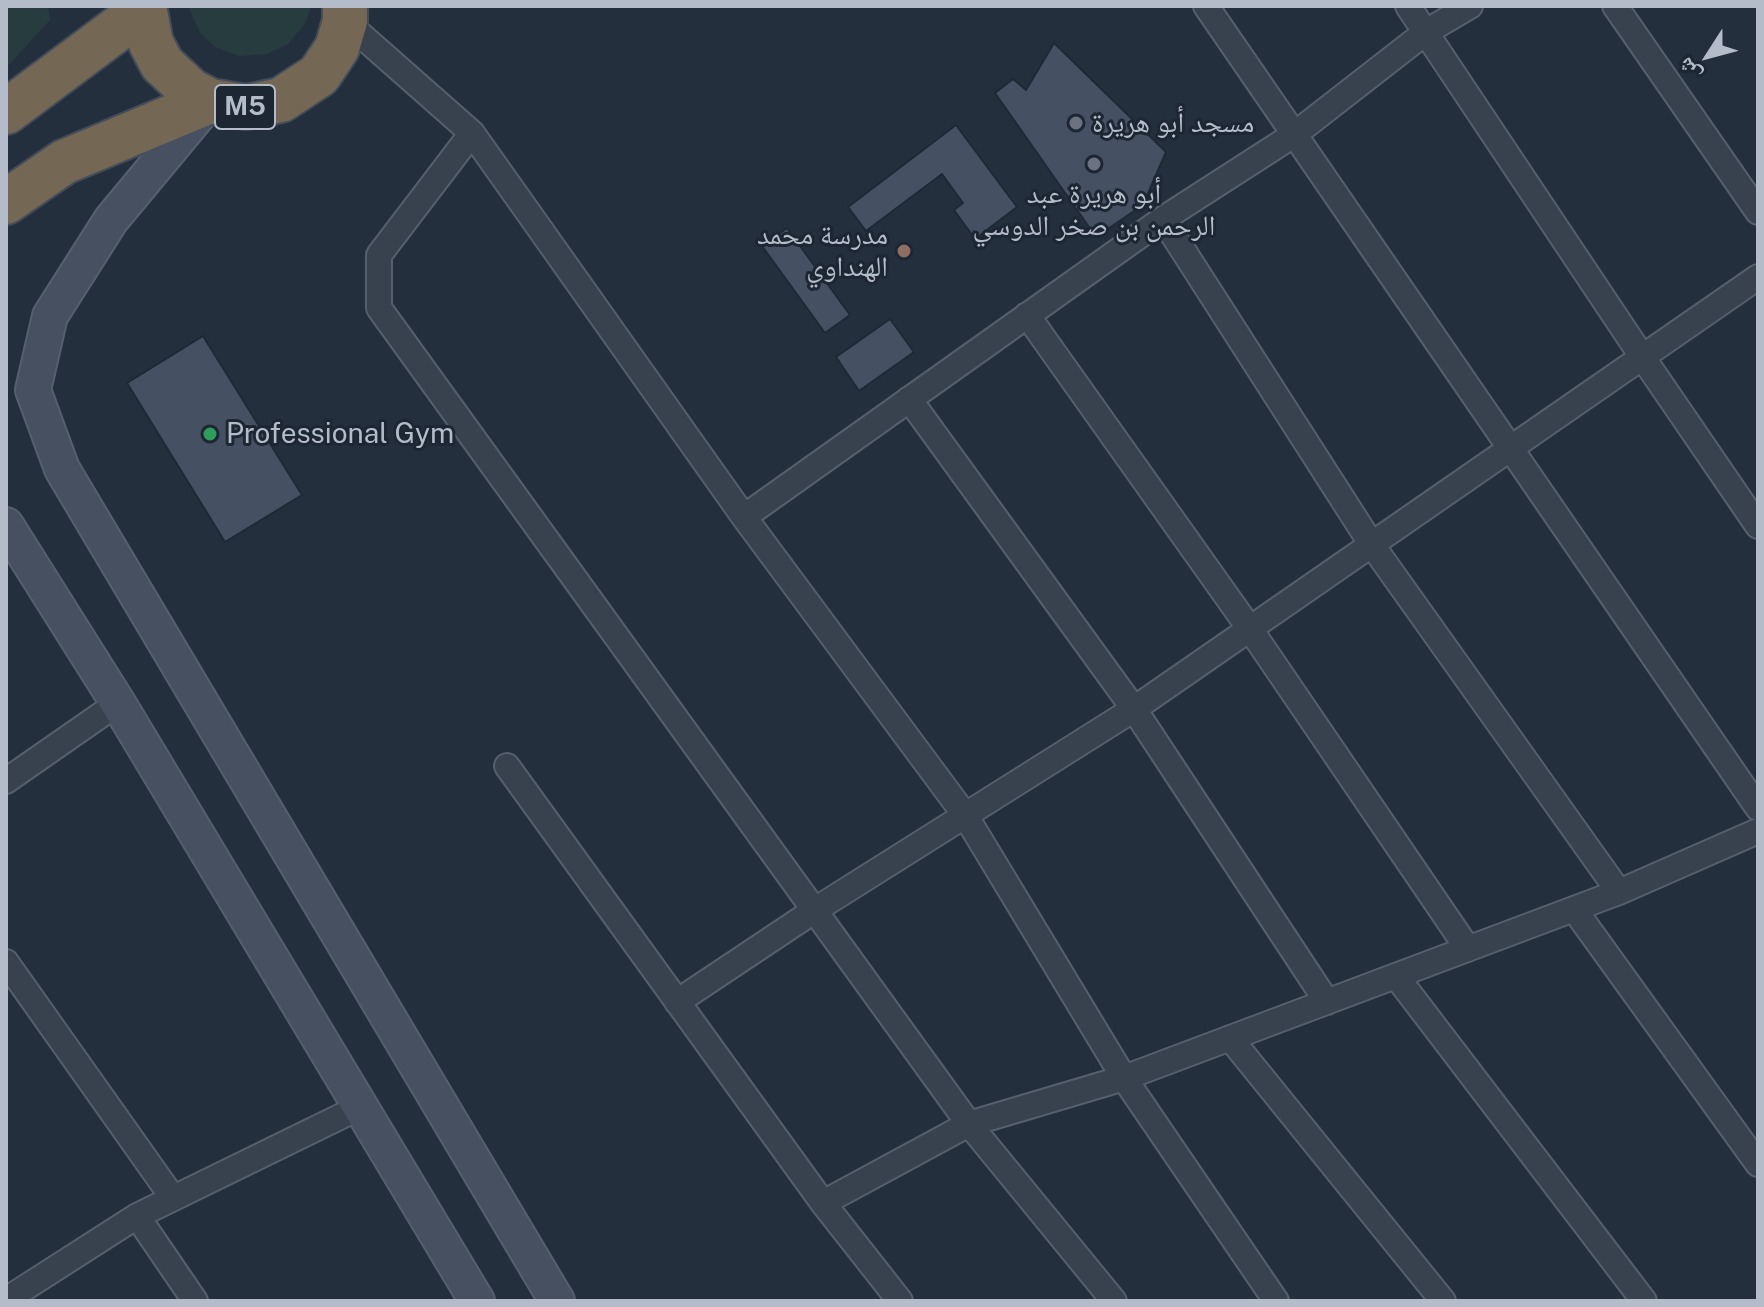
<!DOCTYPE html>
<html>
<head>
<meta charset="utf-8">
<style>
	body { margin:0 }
	#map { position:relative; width:1764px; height:1307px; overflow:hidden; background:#242f3e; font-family:"Public Sans","Noto Naskh Arabic",sans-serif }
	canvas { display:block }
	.frame { position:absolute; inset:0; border:8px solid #b4bcc9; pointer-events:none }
	.north { position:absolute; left:1668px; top:16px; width:80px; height:80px; -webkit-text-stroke:6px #1d2633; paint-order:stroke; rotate:234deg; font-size:22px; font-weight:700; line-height:32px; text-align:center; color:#b4bcc9 }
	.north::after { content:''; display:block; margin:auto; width:28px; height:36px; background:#b4bcc9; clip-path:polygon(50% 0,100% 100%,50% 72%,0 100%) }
</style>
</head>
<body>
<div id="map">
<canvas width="1764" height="1307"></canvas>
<div class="frame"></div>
<div class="north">ش</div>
</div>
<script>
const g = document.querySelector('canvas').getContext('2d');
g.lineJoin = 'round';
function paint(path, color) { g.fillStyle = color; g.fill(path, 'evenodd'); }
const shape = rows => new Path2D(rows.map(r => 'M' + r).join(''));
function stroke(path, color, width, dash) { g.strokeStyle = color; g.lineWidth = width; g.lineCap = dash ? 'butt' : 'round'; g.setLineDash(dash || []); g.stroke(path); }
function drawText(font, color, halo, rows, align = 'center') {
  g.font = font + ' "Public Sans","Noto Naskh Arabic",sans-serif'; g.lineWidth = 6; g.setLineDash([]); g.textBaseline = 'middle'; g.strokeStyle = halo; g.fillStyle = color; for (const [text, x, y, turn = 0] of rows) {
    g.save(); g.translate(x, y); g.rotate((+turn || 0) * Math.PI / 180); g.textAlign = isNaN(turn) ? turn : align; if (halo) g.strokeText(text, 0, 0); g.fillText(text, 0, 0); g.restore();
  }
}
const green = shape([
	[6,6,48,6,50,20,6,68],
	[188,6,311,6,306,22,288,44,267,54,239,56,215,47,200,33]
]);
const building = shape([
	[1054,43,1166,152,1143,205,1096,237,995,93,1013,79,1026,90,1054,43],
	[956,125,1017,207,975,239,954,210,963,203,942,174,866,231,848,207,956,125],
	[787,228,850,315,825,333,762,246,787,228],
	[890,319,914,352,859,391,836,357,890,319],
	[203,336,302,495,225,542,127,383,203,336]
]);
const street = shape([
	[1206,6,1758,808],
	[1408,6,1643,358,1758,526],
	[1615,6,1758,212],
	[345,21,472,133,744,517,965,815,1124,1078,1276,1301],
	[472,133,379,255,379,308,969,1124,1114,1301],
	[1163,219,1372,545,1619,892],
	[1027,315,1250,629,1468,949],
	[909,399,1134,709,1327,1002],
	[744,517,1163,219,1295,134,1426,32,1470,6],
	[507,766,823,1203,900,1301],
	[6,781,118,703],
	[1574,909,1758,1164],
	[6,962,173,1198],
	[1396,976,1644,1301],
	[677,1002,815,910,1134,709,1758,277],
	[1230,1038,1443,1301],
	[823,1203,969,1124,1124,1078,1619,892,1758,831],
	[137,1216,195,1301],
	[6,1300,137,1216,360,1107]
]);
const secondary = shape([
	[209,102,111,220,50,316,33,390,62,469,557,1301],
	[6,525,118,703,477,1301]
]);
const highway = shape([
	[144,6,151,43,162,64,191,91,210,101,246,107,281,100,319,75,337,48,345,21,345,6],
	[6,112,144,9],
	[6,202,64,162,210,101]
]);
const markers = [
	[1076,123,8,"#6b7280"],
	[1094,164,8,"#6b7280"],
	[904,251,8,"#8d6e63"],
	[210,434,8,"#2e9e5b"]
];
const shields = [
	[245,107,60]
];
const shieldNames = [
	["M5",245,107]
];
const poiNames = [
	["مسجد أبو هريرة",1092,123],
	["أبو هريرة عبد",1094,194,"center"],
	["الرحمن بن صخر الدوسي",1094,226,"center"],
	["مدرسة محمد",888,235,"right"],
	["الهنداوي",888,267,"right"],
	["Professional Gym",226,434]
];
paint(green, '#263c3f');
paint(building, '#455162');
stroke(building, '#1f2835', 2);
stroke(street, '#565f6c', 28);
stroke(secondary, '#565f6c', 38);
stroke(highway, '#434c59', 48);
stroke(street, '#38414e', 24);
stroke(secondary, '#465061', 34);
stroke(highway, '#746855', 44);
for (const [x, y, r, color] of markers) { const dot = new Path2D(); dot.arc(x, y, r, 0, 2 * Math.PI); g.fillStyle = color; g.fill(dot); stroke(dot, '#1d2633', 3); }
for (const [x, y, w] of shields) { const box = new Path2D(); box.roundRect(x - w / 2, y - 22, w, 44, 6); g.fillStyle = '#1d2633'; g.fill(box); stroke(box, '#b4bcc9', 2); }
drawText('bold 26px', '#b4bcc9', null, shieldNames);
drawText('28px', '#b4bcc9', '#1d2633', poiNames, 'left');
</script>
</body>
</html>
